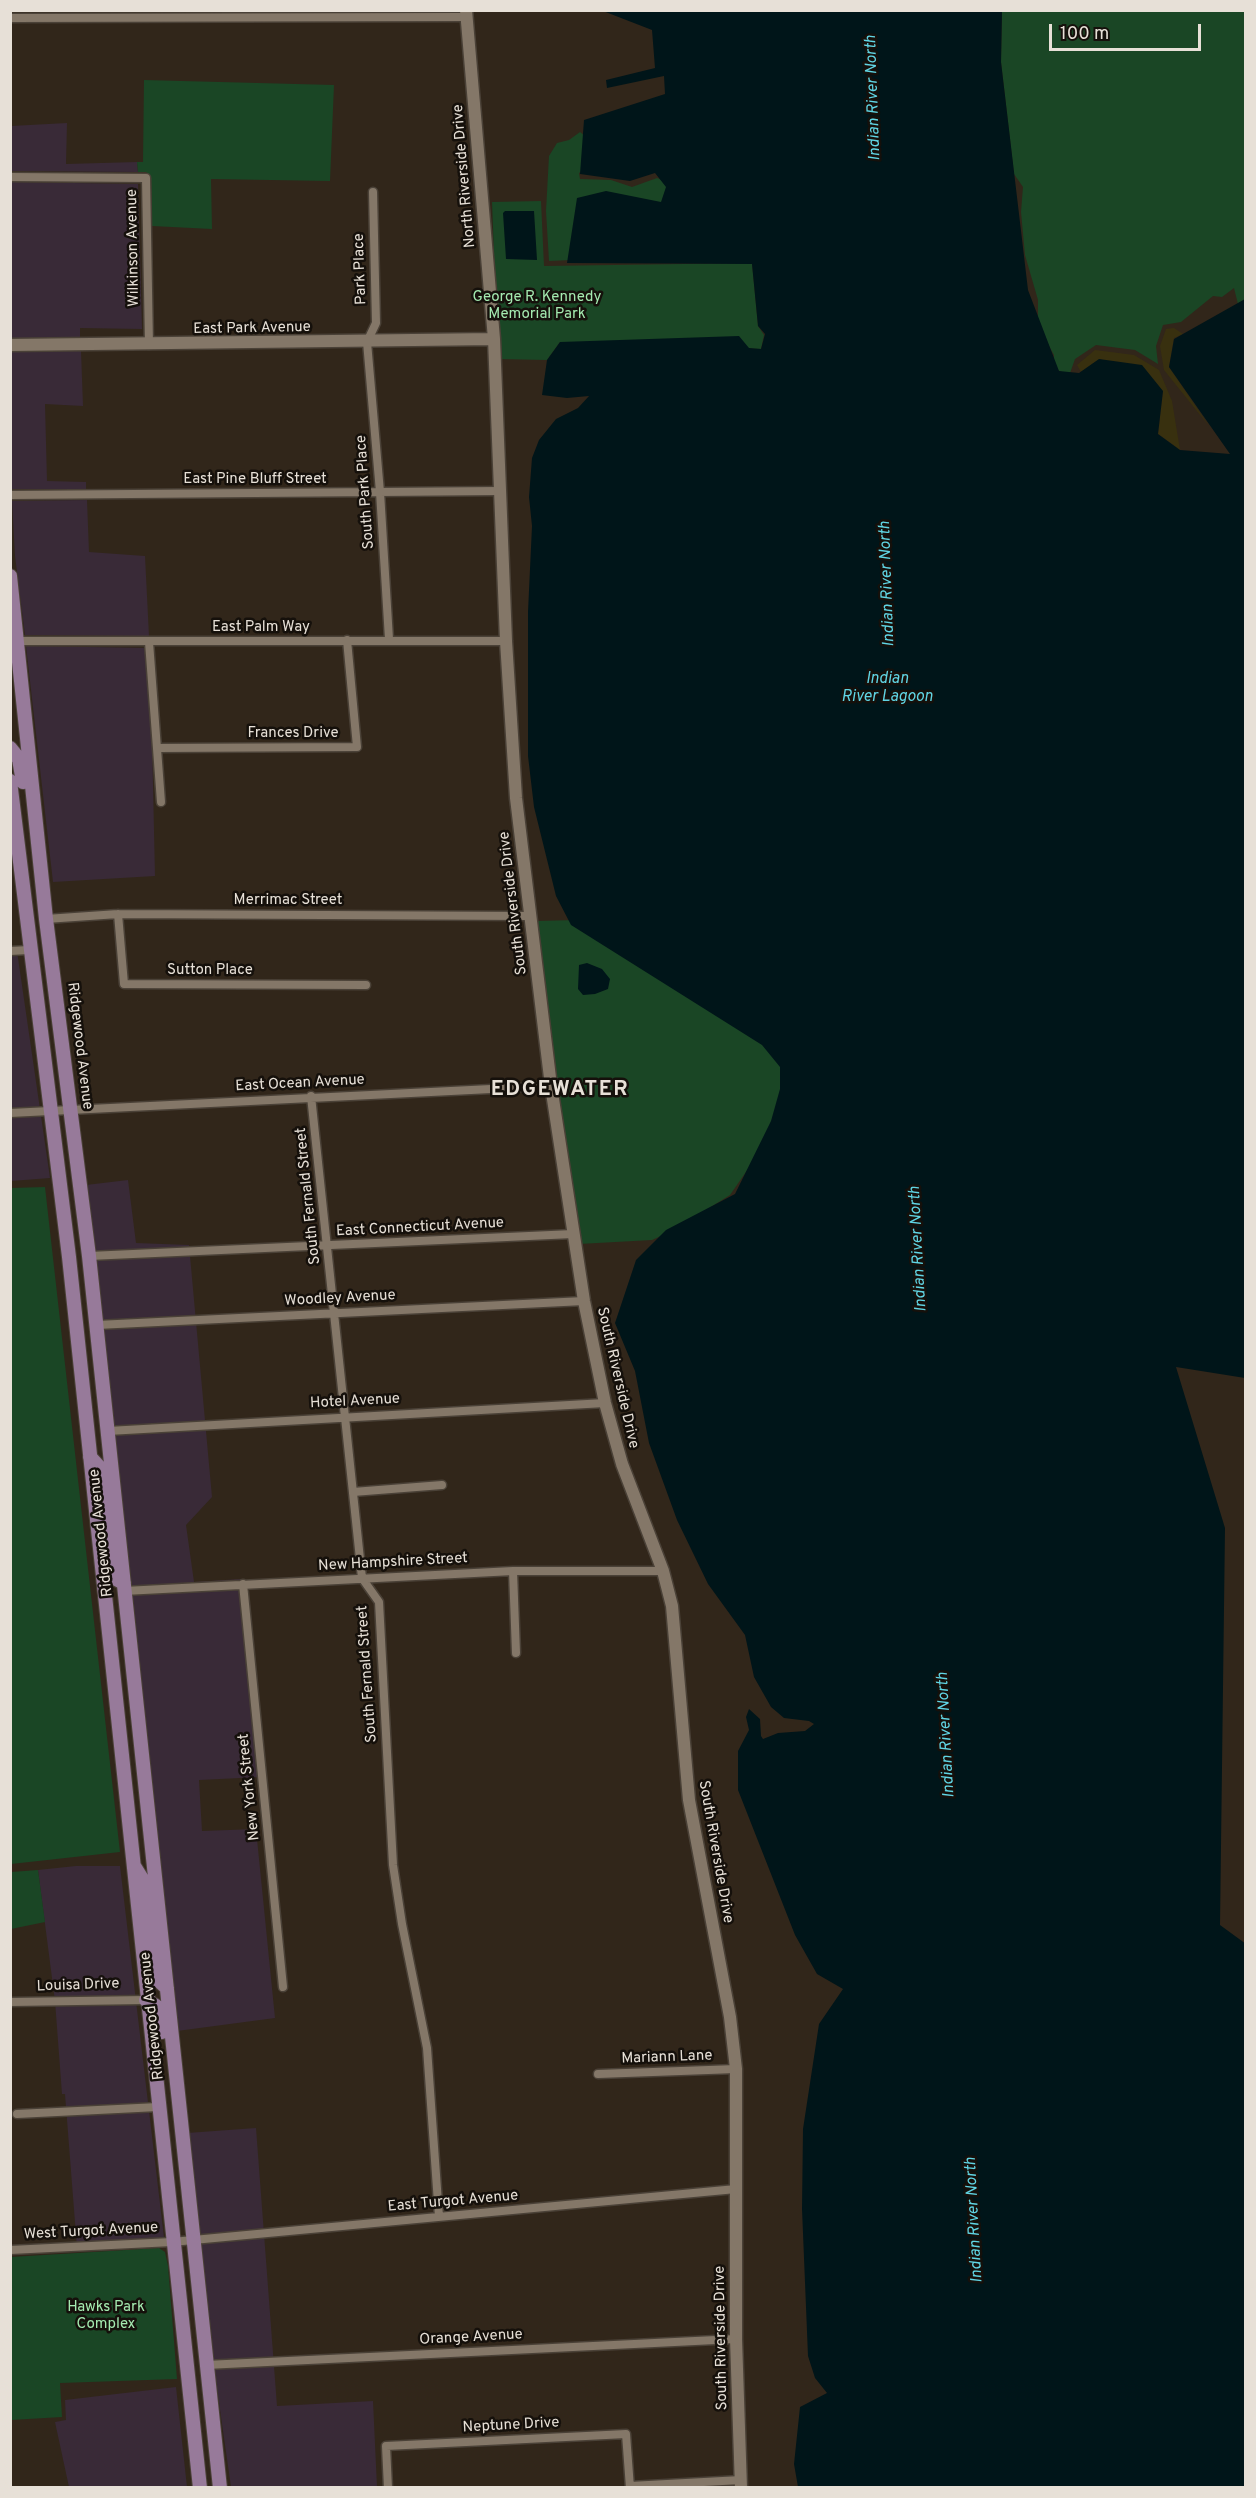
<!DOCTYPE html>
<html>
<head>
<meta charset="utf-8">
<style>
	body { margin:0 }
	#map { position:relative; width:1256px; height:2498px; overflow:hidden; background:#31261a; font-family:Overpass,sans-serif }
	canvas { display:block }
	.frame { position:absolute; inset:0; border:12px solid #e7e0d7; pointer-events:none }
	.scale { position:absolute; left:1049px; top:24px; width:152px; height:27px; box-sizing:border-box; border:3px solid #e7e0d7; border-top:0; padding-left:8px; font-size:18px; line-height:21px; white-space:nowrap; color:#e7e0d7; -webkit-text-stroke:4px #15100b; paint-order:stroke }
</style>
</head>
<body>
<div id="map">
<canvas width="1256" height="2498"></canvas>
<div class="frame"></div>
<div class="scale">100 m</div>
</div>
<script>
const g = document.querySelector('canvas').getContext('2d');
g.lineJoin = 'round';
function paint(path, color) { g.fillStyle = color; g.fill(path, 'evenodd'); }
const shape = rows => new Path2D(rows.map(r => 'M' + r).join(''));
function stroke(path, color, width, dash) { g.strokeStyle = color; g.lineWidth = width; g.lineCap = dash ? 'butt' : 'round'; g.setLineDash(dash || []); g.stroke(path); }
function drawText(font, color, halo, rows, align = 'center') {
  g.font = font + ' Overpass,sans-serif'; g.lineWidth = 5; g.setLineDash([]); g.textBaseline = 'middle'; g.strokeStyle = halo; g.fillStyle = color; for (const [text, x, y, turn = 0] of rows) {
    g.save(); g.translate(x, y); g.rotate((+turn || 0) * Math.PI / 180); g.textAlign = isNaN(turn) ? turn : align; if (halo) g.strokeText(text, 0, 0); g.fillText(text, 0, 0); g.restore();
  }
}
const commercial = shape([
	[67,123,66,164,137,162,138,172,11,171,11,126],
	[11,182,138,184,142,329,80,328,80,339,11,339],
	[10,351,81,351,83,406,45,404,47,481,86,482,86,489,12,489],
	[87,500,89,552,145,556,149,636,25,635,15,556,12,501],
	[26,646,150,648,155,876,53,882],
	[17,951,50,1178,11,1181,10,952],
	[128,1180,136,1243,189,1245,212,1497,186,1525,194,1582,241,1579,261,1777,199,1780,202,1831,256,1829,275,2018,177,2031,174,1987,131,1580,86,1185],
	[76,1866,120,1866,165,2246,77,2248,65,2094,62,2094,55,2001,38,1870],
	[256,2128,277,2406,373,2401,377,2487,231,2487,212,2353,187,2133],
	[176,2387,187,2487,69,2487,55,2422,66,2420,65,2400]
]);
const green = shape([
	[1002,11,1245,11,1245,299,1238,304,1234,288,1222,297,1213,296,1181,322,1163,325,1156,346,1158,364,1135,350,1096,345,1075,359,1069,376,1054,368,1054,355,1045,339,1038,318,1038,300,1025,255,1021,212,1023,187,1014,174,1001,62],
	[144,80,334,85,330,181,211,179,212,229,152,226,151,177,146,172,138,172,137,162,143,162],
	[580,132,585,136,586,168,579,173,580,179,611,180,632,187,657,178,665,181,670,200,572,260,549,261,546,211,549,156,557,143,569,140],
	[541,201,544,266,752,263,758,326,764,335,761,349,560,342,547,360,498,359,492,202],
	[577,920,784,1002,784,1117,730,1195,674,1230,652,1240,579,1244,536,921],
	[45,1187,120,1852,11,1864,11,1188],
	[38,1870,45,1922,11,1929,11,1872],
	[159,2248,165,2252,168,2266,177,2379,60,2383,62,2417,11,2420,11,2257]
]);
const sand = shape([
	[1174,328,1183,334,1174,338,1169,367,1209,426,1164,370,1160,346,1166,329],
	[1095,350,1134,355,1159,370,1172,401,1180,450,1158,434,1163,391,1100,359,1081,372,1077,365]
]);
const water = shape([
	[603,11,1002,11,1001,62,1028,290,1059,371,1079,373,1099,359,1142,365,1163,391,1158,434,1180,450,1230,454,1169,367,1174,339,1245,299,1245,1378,1176,1367,1225,1528,1220,1925,1246,1944,1245,2487,798,2487,794,2464,800,2407,827,2393,815,2378,808,2356,802,2209,803,2129,819,2024,843,1989,817,1974,795,1935,738,1790,738,1751,749,1730,746,1717,749,1709,760,1719,761,1736,763,1739,778,1733,805,1731,814,1724,809,1721,784,1718,771,1707,754,1677,745,1635,708,1584,677,1520,649,1443,635,1371,615,1323,636,1260,666,1230,735,1194,771,1121,780,1089,780,1067,762,1045,571,925,556,896,534,807,528,756,528,612,532,526,529,497,532,458,539,440,556,419,578,408,589,396,567,398,542,395,547,360,560,342,739,336,749,348,761,349,765,334,758,326,752,264,567,263,577,198,606,191,661,202,666,187,655,173,630,181,580,174,584,120,665,94,664,76,607,88,606,80,655,68,652,30],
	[505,211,534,211,537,260,506,259,503,213],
	[587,963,602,969,610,979,608,989,595,994,583,995,578,989,579,965]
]);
const street = shape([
	[10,18,466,17],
	[10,177,146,178,149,345],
	[373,192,376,323,367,342,380,492,389,639],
	[10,495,500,491],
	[17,641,506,641],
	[149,642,161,802],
	[158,748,357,747,347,640],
	[118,914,124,984,366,985],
	[46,919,118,914,530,916],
	[10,951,29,950],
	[311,1096,362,1578,379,1602,393,1865,402,1924,427,2048,439,2217],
	[10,1113,551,1086],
	[89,1256,573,1234],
	[97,1325,584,1301],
	[108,1431,605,1403],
	[353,1492,442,1485],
	[513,1571,516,1653],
	[243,1584,283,1987],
	[124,1591,513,1571,663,1571],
	[10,2002,146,2000],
	[598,2074,736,2069],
	[17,2114,158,2107],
	[10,2250,172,2242,736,2189],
	[206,2365,736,2339],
	[630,2486,741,2480],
	[388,2488,386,2446,626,2434,630,2488]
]);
const secondary = shape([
	[466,10,494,339,506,641,516,798,551,1086,584,1301,605,1403,622,1464,663,1571,672,1606,689,1800,730,2017,736,2069,736,2339,741,2488],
	[10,345,494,339]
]);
const primary = shape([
	[10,576,46,919,89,1256,220,2488],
	[10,748,19,759,23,782],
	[10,781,69,1257,200,2488],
	[90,1457,101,1469,113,1571,118,1580,124,1583],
	[134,1866,144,1882,153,1970,157,1979,167,1988],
	[146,2000,156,2006,162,2032]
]);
const streetNames = [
	["North Riverside Drive",465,176,-95],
	["Wilkinson Avenue",134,248,-91],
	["Park Place",361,269,-92],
	["East Park Avenue",252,329,-1],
	["East Pine Bluff Street",255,480],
	["South Park Place",366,492,-94],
	["East Palm Way",261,628],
	["Frances Drive",293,734],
	["Merrimac Street",288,901],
	["South Riverside Drive",514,903,-97],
	["Sutton Place",210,971],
	["Ridgewood Avenue",79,1046,83],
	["East Ocean Avenue",300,1084,-3],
	["South Fernald Street",309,1196,-96],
	["East Connecticut Avenue",420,1228,-3],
	["Woodley Avenue",340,1299,-3],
	["South Riverside Drive",617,1378,77],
	["Hotel Avenue",355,1402,-3],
	["Ridgewood Avenue",102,1533,-96],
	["New Hampshire Street",393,1563,-3],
	["South Fernald Street",368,1674,-94],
	["New York Street",250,1787,-96],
	["South Riverside Drive",715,1852,80],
	["Louisa Drive",78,1986,-2],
	["Ridgewood Avenue",153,2016,-96],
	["Mariann Lane",667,2058,-2],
	["East Turgot Avenue",453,2202,-5],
	["West Turgot Avenue",91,2232,-3],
	["Orange Avenue",471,2338,-3],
	["South Riverside Drive",722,2338,-91],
	["Neptune Drive",511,2426,-3]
];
const parkNames = [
	["George R. Kennedy",537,298],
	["Memorial Park",537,315],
	["Hawks Park",106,2308],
	["Complex",106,2325]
];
const waterNames = [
	["Indian River North",874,98,-92],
	["Indian River North",888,584,-92],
	["Indian",887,680],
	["River Lagoon",887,698],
	["Indian River North",919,1249,-93],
	["Indian River North",947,1735,-93],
	["Indian River North",975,2220,-93]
];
const districtNames = [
	["EDGEWATER",560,1091]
];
paint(commercial, '#392a37');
paint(green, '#1a4625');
paint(sand, '#38300f');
paint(water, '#001519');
stroke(street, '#4a4137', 11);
stroke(secondary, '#4a4137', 15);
stroke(primary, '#4a4137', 16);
stroke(street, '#847768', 8);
stroke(secondary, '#847768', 12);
stroke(primary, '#977a9a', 14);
drawText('15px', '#e7e0d7', '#15100b', streetNames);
drawText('15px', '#a4eab0', '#15100b', parkNames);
drawText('italic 16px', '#60d5e4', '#15100b', waterNames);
g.letterSpacing = '1.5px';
drawText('bold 21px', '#e7e0d7', '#15100b', districtNames);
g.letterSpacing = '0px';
</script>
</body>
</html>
